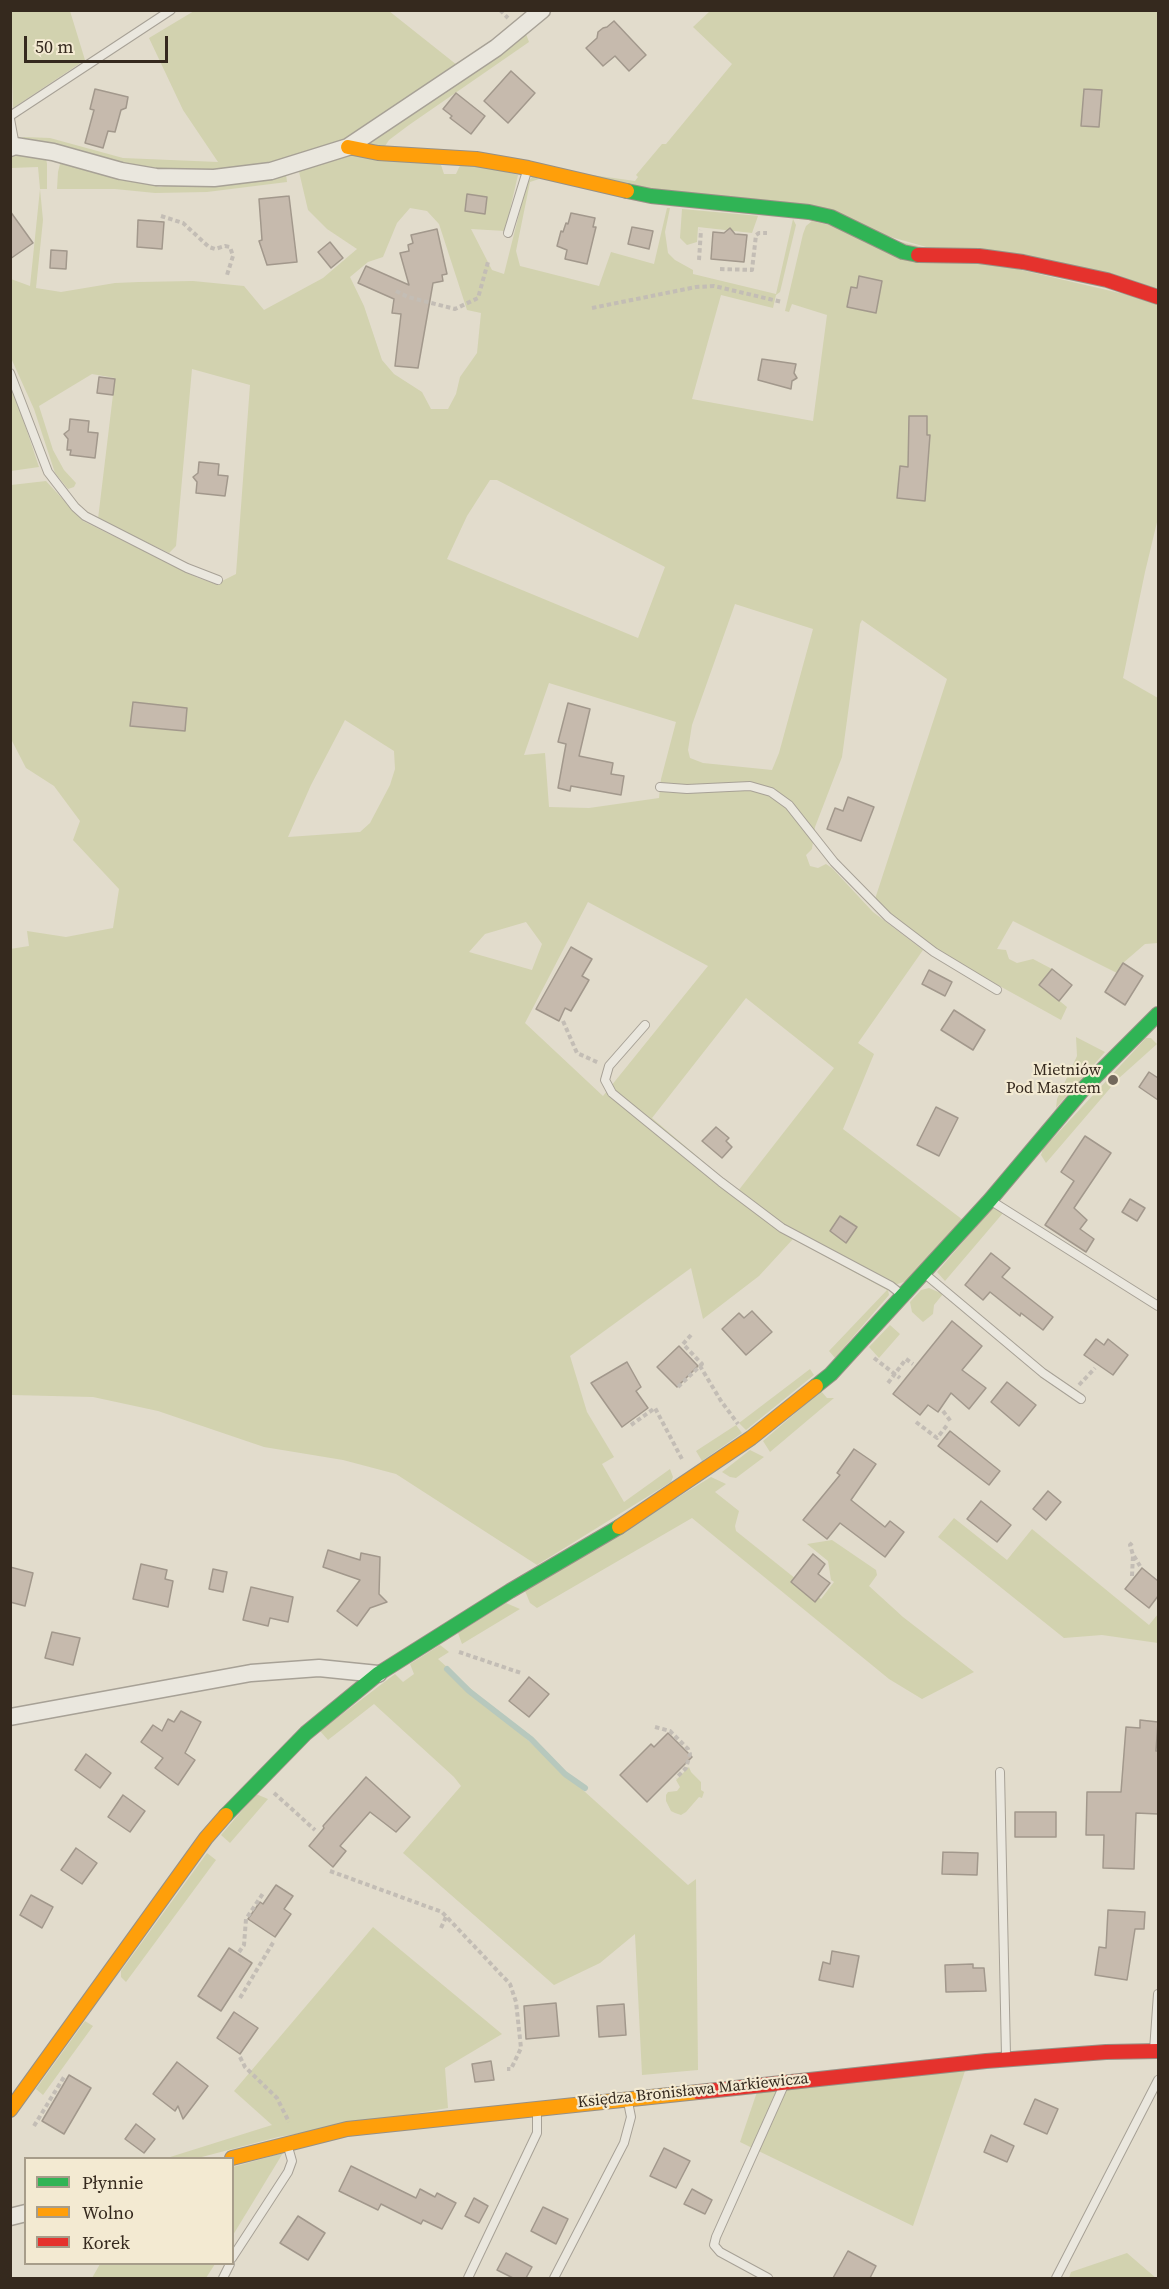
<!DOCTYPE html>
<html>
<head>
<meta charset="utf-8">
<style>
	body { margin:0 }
	#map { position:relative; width:1169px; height:2289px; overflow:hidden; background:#e2dccc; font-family:"Source Serif 4",serif }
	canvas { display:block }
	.frame { position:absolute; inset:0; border:12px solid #35291e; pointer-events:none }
	.legend { position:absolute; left:24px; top:2157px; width:210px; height:108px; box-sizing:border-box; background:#f3ead2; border:2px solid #a79d8a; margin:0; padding:8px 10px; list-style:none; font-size:18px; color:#35291e }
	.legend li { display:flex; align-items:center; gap:12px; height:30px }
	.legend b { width:30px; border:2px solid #a79d8a }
	.scale { position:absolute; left:24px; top:36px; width:144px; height:27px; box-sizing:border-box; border:3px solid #35291e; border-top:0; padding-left:8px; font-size:18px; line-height:21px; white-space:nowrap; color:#35291e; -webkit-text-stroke:4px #f3ead2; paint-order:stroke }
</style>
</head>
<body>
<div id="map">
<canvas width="1169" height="2289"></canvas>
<div class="frame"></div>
<ul class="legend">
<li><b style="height:8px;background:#30b455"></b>Płynnie</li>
<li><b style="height:8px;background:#ff9f0a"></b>Wolno</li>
<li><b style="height:8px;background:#e5322d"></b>Korek</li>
</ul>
<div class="scale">50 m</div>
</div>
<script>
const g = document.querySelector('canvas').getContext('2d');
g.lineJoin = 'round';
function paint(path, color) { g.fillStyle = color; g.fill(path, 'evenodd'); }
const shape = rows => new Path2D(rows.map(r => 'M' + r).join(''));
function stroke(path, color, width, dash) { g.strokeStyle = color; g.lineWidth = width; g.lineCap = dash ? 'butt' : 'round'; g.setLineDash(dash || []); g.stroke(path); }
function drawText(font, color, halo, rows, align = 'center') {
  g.font = font + ' "Source Serif 4",serif'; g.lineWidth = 4.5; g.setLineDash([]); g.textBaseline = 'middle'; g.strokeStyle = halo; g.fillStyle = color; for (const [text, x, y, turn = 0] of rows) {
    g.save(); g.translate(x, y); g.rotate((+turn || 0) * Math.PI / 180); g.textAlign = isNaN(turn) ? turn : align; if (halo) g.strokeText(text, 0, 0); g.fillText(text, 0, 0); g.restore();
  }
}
const green = shape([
	[10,11,70,11,85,60,13,108],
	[194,11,389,11,457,65,345,143,441,165,444,174,456,174,462,161,518,175,505,231,471,229,492,270,504,274,527,182,533,176,539,179,530,182,516,251,520,266,599,286,611,252,654,264,667,208,670,208,665,232,668,253,675,260,693,270,693,274,776,294,793,219,758,216,752,233,698,227,697,242,687,245,680,238,682,209,793,219,796,225,780,292,776,295,773,308,721,295,692,399,813,421,827,315,792,304,789,312,785,311,803,234,806,226,812,221,1158,302,1158,518,1145,572,1123,678,1158,698,1158,943,1145,944,1123,963,1117,973,1013,921,997,949,1006,950,1009,959,1017,963,1033,959,1052,969,1040,985,1067,1007,1061,1020,933,949,906,929,875,899,947,679,862,620,860,624,842,757,815,827,812,849,806,855,810,866,818,868,826,864,832,868,873,912,923,950,858,1043,874,1054,843,1129,963,1220,907,1281,891,1286,888,1290,889,1295,835,1358,829,1351,887,1290,793,1239,759,1276,703,1319,691,1268,570,1356,587,1412,614,1457,602,1464,624,1502,670,1469,673,1477,671,1482,537,1565,396,1474,343,1460,264,1447,158,1411,93,1397,11,1395,10,949,29,946,27,931,66,937,113,928,119,889,73,840,80,821,54,786,26,768,11,739,11,485,46,481,83,521,198,578,216,584,236,574,250,385,192,369,176,546,169,553,98,519,115,378,92,374,39,406,53,450,64,470,76,483,74,487,68,489,55,473,34,409,11,358,11,279,30,286,40,189,38,167,11,168,11,155,15,154,46,158,47,164,47,189,40,189,43,220,36,288,61,292,115,283,139,282,193,281,244,286,264,310,323,278,357,249,327,229,308,210,296,159,219,171,150,171,24,141,22,138,24,137,50,138,123,158,218,162,183,110,149,38],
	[410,208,427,211,439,224,467,310,481,313,477,353,460,377,456,394,448,409,431,409,422,392,394,374,382,360,364,306,350,277,368,262,383,257,397,223],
	[490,480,497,480,665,567,638,638,447,559,467,516],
	[735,604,813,629,779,753,772,770,703,763,690,758,688,750,692,725],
	[549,683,676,722,661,779,659,798,589,808,549,807,545,753,524,755],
	[345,720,394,751,395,769,390,785,370,823,360,832,288,837,311,785],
	[588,902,708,966,603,1096,525,1023],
	[526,922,542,944,532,970,469,952,485,934],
	[746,998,834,1068,738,1191,652,1118],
	[710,11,1158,11,1158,293,937,250,866,230,365,143,415,113,526,34,529,42,409,125,389,140,385,146,635,181,638,177,636,175,662,144,666,144,732,64,693,27],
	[64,161,160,187,174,184,286,174,287,182,207,192,155,193,115,189,57,189,58,172,60,164],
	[10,386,20,410,39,467,11,471],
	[1076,1037,1105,1052,1056,1108,1057,1099,1077,1056],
	[1146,1038,1151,1038,1157,1044,1118,1079,1046,1163,1041,1155,1043,1149],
	[993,1207,1003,1213,945,1281,937,1272],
	[929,1288,943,1294,934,1305,933,1314,923,1322,912,1312,910,1302,921,1290],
	[890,1325,900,1334,879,1358,869,1347],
	[810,1369,814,1375,746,1430,739,1423],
	[821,1391,827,1398,834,1398,770,1452,763,1441],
	[736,1425,742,1433,702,1461,696,1451],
	[750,1450,764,1457,736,1478,730,1477,722,1472],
	[711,1477,726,1484,715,1492,739,1511,735,1526,736,1531,821,1599,834,1582,831,1580,828,1561,807,1544,832,1540,876,1570,877,1575,869,1586,903,1617,974,1672,922,1699,889,1679,692,1518,537,1608,530,1603,525,1591],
	[954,1518,1007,1560,1032,1529,1149,1625,1158,1614,1158,1643,1102,1635,1064,1638,938,1537],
	[506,1603,520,1609,462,1644,458,1633],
	[440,1645,449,1652,438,1659,688,1885,696,1879,698,2070,642,2075,635,1934,600,1963,554,1985,403,1853,461,1786,454,1777,374,1704,328,1740,320,1731,395,1674,403,1682,414,1674,410,1664],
	[689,1767,691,1772,701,1782,701,1790,704,1792,702,1798,699,1797,686,1812,681,1815,675,1813,671,1811,666,1801,666,1795,668,1792,677,1791,680,1787,676,1780],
	[256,1794,268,1799,230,1843,221,1835],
	[207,1853,216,1860,126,1982,121,1977,121,1971],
	[373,1927,502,2034,445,2068,448,2108,278,2137,198,2158,167,2158,272,2125,234,2091],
	[85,2021,93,2026,43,2095,36,2089],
	[967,2065,913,2226,740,2142,759,2086],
	[283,2153,233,2235,233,2167],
	[1127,2253,1156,2278,1069,2278,1071,2272],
	[100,2264,215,2264,206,2278,92,2278]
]);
const stream = shape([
	[447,1669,469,1691,531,1739,565,1774,585,1788]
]);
const building = shape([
	[614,21,646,55,629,71,615,56,603,66,586,48,597,38,598,32,603,28,607,27,614,21],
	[511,71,535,93,508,123,484,101,511,71],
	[95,89,128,97,126,108,121,110,115,132,108,131,103,148,85,143,94,110,90,109,95,89],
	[1084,89,1102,90,1099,127,1081,126,1084,89],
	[456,93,485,116,471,134,450,118,452,116,443,109,456,93],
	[467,194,487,197,485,214,465,211,467,194],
	[289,196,297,262,267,265,259,241,262,240,259,199,289,196],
	[10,211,33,243,10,259,10,211],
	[571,213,595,218,593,227,596,227,587,264,565,259,567,250,557,246,561,231,563,232,566,223,568,224,571,213],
	[138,220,164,222,162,249,137,247,138,220],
	[632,227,653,231,649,249,628,244,632,227],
	[730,228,735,234,747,235,744,262,711,259,713,232,724,233,730,228],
	[437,229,447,274,442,275,443,281,433,283,418,368,395,366,401,314,392,313,394,299,358,283,366,266,409,285,400,253,409,251,408,245,413,243,411,235,437,229],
	[330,242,343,258,331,268,318,252,330,242],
	[51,250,67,251,66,269,50,268,51,250],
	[859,276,882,281,876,313,847,307,851,287,857,288,859,276],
	[762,359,796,364,794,373,797,378,792,381,791,389,758,380,762,359],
	[99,377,115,379,113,395,97,393,99,377],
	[909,416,927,416,927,435,930,435,925,501,897,498,900,466,908,467,909,416],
	[70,419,89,421,88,432,98,433,95,458,70,455,71,450,67,450,68,439,64,434,69,430,70,419],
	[199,462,219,464,218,475,228,476,225,496,196,493,197,482,193,477,198,473,199,462],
	[133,702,187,708,185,731,130,726,133,702],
	[568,703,590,709,579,756,613,763,611,774,624,776,621,795,571,786,570,791,558,788,566,744,558,742,568,703],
	[848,797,874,807,861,841,827,829,835,808,843,811,848,797],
	[571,947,592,959,582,976,589,980,571,1011,565,1008,559,1021,536,1009,571,947],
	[1123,963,1143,976,1125,1005,1105,992,1123,963],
	[1052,969,1072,985,1059,1001,1039,985,1052,969],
	[929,970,952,982,945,996,922,984,929,970],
	[954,1010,985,1030,973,1050,941,1030,954,1010],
	[1149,1072,1158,1078,1158,1100,1139,1087,1149,1072],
	[936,1107,958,1118,939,1156,917,1145,936,1107],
	[716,1127,729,1138,726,1141,732,1147,722,1158,702,1141,716,1127],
	[1085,1136,1111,1153,1074,1208,1087,1220,1080,1229,1094,1239,1086,1252,1045,1225,1074,1181,1061,1172,1085,1136],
	[1130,1199,1145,1208,1137,1221,1122,1212,1130,1199],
	[840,1216,857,1227,846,1243,830,1231,840,1216],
	[991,1253,1010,1268,1002,1277,1053,1317,1043,1330,1021,1313,1020,1316,990,1292,983,1300,965,1285,991,1253],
	[752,1311,772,1332,746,1355,722,1329,739,1313,744,1318,752,1311],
	[952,1321,982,1346,962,1370,986,1388,969,1409,951,1393,938,1412,928,1405,920,1415,893,1394,952,1321],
	[1096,1339,1104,1345,1108,1339,1128,1355,1113,1375,1084,1355,1096,1339],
	[679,1346,698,1366,677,1387,657,1367,679,1346],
	[627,1362,641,1387,636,1391,648,1408,622,1427,591,1383,627,1362],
	[1007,1382,1036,1405,1019,1426,991,1402,1007,1382],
	[950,1431,1000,1471,989,1485,938,1446,950,1431],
	[854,1449,876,1464,851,1500,885,1527,890,1521,904,1532,885,1557,840,1523,827,1539,803,1520,840,1475,837,1473,854,1449],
	[1048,1491,1061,1502,1046,1520,1033,1509,1048,1491],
	[981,1501,1011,1525,997,1542,967,1519,981,1501],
	[328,1550,360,1560,361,1553,380,1557,379,1594,387,1602,370,1608,357,1626,337,1611,360,1580,323,1567,328,1550],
	[813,1554,825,1564,818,1574,830,1583,815,1602,791,1582,813,1554],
	[141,1564,167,1570,165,1579,173,1581,168,1607,133,1599,141,1564],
	[10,1567,33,1573,25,1606,10,1602,10,1567],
	[1142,1568,1158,1581,1158,1596,1149,1608,1125,1589,1142,1568],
	[213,1569,227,1572,223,1592,209,1589,213,1569],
	[251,1587,293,1597,288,1622,270,1618,268,1626,243,1620,251,1587],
	[52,1632,80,1638,73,1665,45,1658,52,1632],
	[529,1677,549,1694,529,1717,509,1701,529,1677],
	[181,1711,201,1722,185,1753,195,1760,178,1785,155,1768,163,1758,141,1742,153,1725,162,1731,168,1719,174,1722,181,1711],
	[1140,1720,1158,1722,1156,1751,1158,1751,1158,1814,1136,1813,1134,1869,1103,1868,1104,1835,1086,1835,1087,1792,1121,1792,1126,1727,1140,1728,1140,1720],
	[668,1733,692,1757,647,1802,620,1775,651,1744,654,1747,668,1733],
	[86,1754,111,1773,100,1788,75,1770,86,1754],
	[366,1777,410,1817,396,1832,370,1812,340,1846,346,1851,333,1867,309,1846,324,1828,323,1826,366,1777],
	[123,1795,145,1811,130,1832,108,1817,123,1795],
	[1015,1812,1056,1812,1056,1837,1015,1837,1015,1812],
	[76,1848,97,1863,82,1884,61,1870,76,1848],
	[943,1852,978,1853,977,1875,942,1874,943,1852],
	[276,1885,293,1896,284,1909,291,1914,275,1937,248,1919,260,1902,263,1904,276,1885],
	[31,1895,53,1907,42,1928,20,1915,31,1895],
	[1108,1910,1145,1912,1144,1929,1135,1929,1127,1980,1095,1975,1099,1947,1106,1948,1108,1910],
	[229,1948,252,1963,221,2011,198,1996,229,1948],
	[832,1951,859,1956,853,1987,819,1980,823,1962,830,1964,832,1951],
	[973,1964,973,1968,984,1968,986,1991,946,1992,945,1965,973,1964],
	[556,2003,559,2036,526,2039,524,2006,556,2003],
	[624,2004,626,2035,599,2037,597,2006,624,2004],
	[234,2012,258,2028,240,2054,217,2038,234,2012],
	[491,2061,494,2080,475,2082,472,2064,491,2061],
	[177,2062,208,2086,183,2119,178,2106,175,2111,153,2094,177,2062],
	[69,2075,91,2088,64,2134,42,2121,69,2075],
	[1035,2099,1058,2109,1047,2134,1024,2124,1035,2099],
	[136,2124,155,2139,144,2153,125,2139,136,2124],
	[991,2135,1014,2146,1007,2162,984,2152,991,2135],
	[664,2148,690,2161,676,2188,650,2176,664,2148],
	[351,2166,416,2198,420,2189,435,2197,437,2193,456,2203,442,2229,423,2220,421,2224,381,2204,378,2210,339,2191,351,2166],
	[692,2189,712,2200,705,2214,684,2204,692,2189],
	[474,2198,488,2206,479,2223,465,2216,474,2198],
	[543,2207,568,2219,556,2244,531,2231,543,2207],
	[298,2216,325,2233,308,2260,280,2243,298,2216],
	[848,2251,876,2266,870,2278,833,2278,848,2251],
	[506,2253,532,2267,526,2278,513,2278,497,2270,506,2253]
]);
const path = shape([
	[500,10,508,18],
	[161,216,183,223,209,247,215,249,225,246,230,247,233,256,227,275],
	[699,260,701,230],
	[720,269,752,270,756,235,759,233,767,233],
	[396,291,408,297,455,309,478,298,488,262],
	[592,308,696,287,714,286,782,302],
	[563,1021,577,1053,599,1063],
	[691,1335,683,1344,702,1364,700,1366],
	[874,1358,900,1378],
	[888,1383,906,1359,913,1364],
	[1079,1385,1095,1368],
	[678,1387,700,1366,721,1401,738,1424],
	[943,1411,952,1423],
	[916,1422,937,1438,948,1424],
	[631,1425,655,1408,683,1461],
	[1134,1556,1140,1566],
	[1132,1576,1133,1555,1130,1545,1133,1542],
	[459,1652,521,1673],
	[655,1727,670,1731,688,1749,690,1754,686,1768,676,1778],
	[274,1793,315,1830],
	[330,1871,442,1912,510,1984,516,2002,521,2048,511,2069,507,2069],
	[441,1928,446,1917],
	[239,1952,244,1945,246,1919,264,1892],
	[240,1998,274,1941],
	[240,2057,245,2067,277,2098,289,2122],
	[34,2126,64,2077]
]);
const lane = shape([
	[10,116,171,10],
	[10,119,15,146],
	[508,233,527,171],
	[10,373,48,472,75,507,85,516,187,568,218,580],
	[660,787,687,789,750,786,771,792,789,805,834,862,888,917,934,952,997,990],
	[645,1025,609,1066,605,1080,612,1093,721,1182,782,1228,891,1286,901,1294],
	[993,1202,1158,1306],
	[925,1274,1043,1373,1081,1399],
	[1000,1772,1006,2056],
	[1154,2050,1158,1994],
	[232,2258,288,2172,292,2161,288,2147],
	[223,2278,230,2264],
	[468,2278,537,2133,537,2112],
	[554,2278,624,2143,631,2117,628,2102],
	[768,2278,720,2252,714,2245,716,2237,784,2085],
	[1056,2278,1158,2080]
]);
const street = shape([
	[10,148,15,146,53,152,121,171,156,177,214,178,271,171,348,147,496,48,542,10],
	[10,1717,251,1673,319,1668,378,1674],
	[10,2217,26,2213]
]);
const fast = shape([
	[627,191,651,196,809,212,831,217,903,252,918,255],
	[816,1386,831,1374,990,1200,1086,1086,1158,1014],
	[226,1815,306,1733,378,1674,510,1591,619,1527]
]);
const slow = shape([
	[348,147,378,153,476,159,528,168,627,191],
	[619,1527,751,1438,816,1386],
	[10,2110,206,1838,226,1815],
	[232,2158,347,2129,698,2092]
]);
const jam = shape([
	[918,255,979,256,1023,262,1107,280,1158,297],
	[698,2092,986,2061,1106,2052,1158,2051]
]);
const markers = [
	[1113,1080,6,"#72685b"]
];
const poiNames = [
	["Mietniów",1101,1071],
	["Pod Masztem",1101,1089]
];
const streetNames = [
	["Księdza Bronisława Markiewicza",693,2091,-6]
];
paint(green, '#d2d2af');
stroke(stream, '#b7c8bd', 6);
paint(building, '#c6baad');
stroke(building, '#a2988c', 1.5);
stroke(lane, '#a7a196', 10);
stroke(street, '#a7a196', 19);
stroke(fast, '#979085', 16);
stroke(slow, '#979085', 16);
stroke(jam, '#979085', 16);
stroke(path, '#c3bdb5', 4, [4.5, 3]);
stroke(lane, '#eae7de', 8);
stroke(street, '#eae7de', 16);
stroke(fast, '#30b455', 14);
stroke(slow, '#ff9f0a', 14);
stroke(jam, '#e5322d', 14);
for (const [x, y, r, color] of markers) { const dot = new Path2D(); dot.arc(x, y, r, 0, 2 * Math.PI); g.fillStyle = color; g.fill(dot); stroke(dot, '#f3ead2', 2); }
drawText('16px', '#35291e', '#f3ead2', poiNames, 'right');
drawText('16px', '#35291e', '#f3ead2', streetNames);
</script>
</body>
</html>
